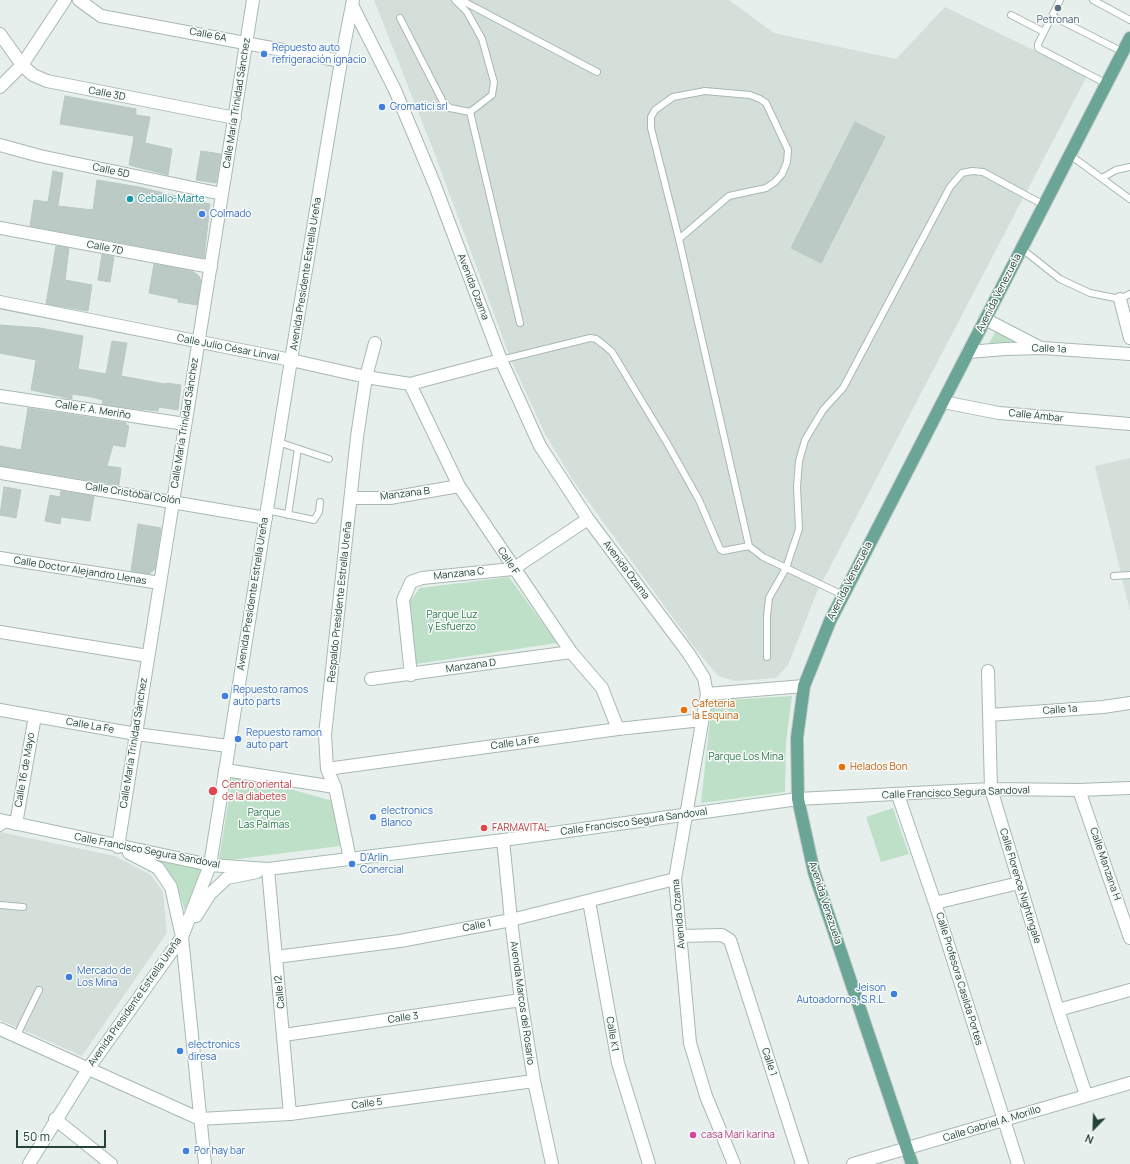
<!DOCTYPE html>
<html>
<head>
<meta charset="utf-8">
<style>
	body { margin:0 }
	#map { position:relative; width:1130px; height:1164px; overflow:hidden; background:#e6efeb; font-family:Manrope,sans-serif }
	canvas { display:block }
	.north { position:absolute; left:1074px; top:1108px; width:40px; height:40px; -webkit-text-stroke:3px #f7fbf9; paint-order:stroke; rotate:203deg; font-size:11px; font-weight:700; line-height:16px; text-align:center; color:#24423a }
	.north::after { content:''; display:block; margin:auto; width:14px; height:18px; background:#24423a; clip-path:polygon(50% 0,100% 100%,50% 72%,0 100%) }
	.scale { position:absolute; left:16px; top:1130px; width:90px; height:18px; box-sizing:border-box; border:2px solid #24423a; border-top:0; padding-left:5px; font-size:12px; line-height:14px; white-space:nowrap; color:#24423a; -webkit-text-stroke:3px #f7fbf9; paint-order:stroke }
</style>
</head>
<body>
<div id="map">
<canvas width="1130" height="1164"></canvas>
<div class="north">N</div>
<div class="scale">50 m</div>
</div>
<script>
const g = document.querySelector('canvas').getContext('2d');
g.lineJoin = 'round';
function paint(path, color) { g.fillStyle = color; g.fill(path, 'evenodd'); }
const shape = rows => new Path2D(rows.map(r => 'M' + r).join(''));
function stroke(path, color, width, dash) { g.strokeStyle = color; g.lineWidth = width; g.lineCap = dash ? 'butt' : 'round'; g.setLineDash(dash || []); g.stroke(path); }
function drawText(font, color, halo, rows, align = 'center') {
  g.font = font + ' Manrope,sans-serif'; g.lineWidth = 3; g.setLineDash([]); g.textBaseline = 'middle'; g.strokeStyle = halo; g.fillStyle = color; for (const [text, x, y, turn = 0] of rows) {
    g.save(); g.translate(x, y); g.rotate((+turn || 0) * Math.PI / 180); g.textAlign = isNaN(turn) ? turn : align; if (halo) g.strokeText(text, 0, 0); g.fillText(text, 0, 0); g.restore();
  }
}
const built = shape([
	[374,0,729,0,774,33,896,59,945,7,1087,76,817,592,788,665,776,678,736,681,718,676,695,648,574,482,545,434,511,360,434,152],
	[1130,458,1130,611,1095,466],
	[0,832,115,856,151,875,163,892,167,933,82,1056,0,1020]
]);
const green = shape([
	[997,329,1026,344,988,345],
	[509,577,557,643,416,664,409,602,420,588],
	[792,696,786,742,785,792,701,803,712,701],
	[233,773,333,801,340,846,230,860,219,859],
	[893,808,909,854,881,862,866,817],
	[149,858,201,869,185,911,177,885,164,865]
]);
const building = shape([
	[65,96,136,109,136,115,150,117,145,143,172,149,168,175,129,165,134,136,60,124,65,96],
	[855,122,885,137,821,263,791,248,855,122],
	[201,151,221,154,216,183,196,180,201,151],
	[53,171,63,173,58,206,93,210,97,180,139,187,210,204,204,258,30,226,34,200,48,202,53,171],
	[56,246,69,248,65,280,92,285,88,311,46,304,56,246],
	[102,254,114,257,110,282,98,280,102,254],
	[154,264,192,271,198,275,201,280,197,305,178,302,178,299,149,293,154,264],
	[0,325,40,328,83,336,78,369,106,374,112,341,127,343,121,376,165,384,166,383,181,385,178,410,159,407,158,411,129,408,102,404,103,400,91,397,72,394,72,399,31,390,36,360,0,353,0,325],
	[28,408,126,423,126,425,129,426,125,447,113,445,107,466,121,468,119,485,0,466,0,446,21,450,28,408],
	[4,487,21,490,16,518,0,515,4,487],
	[61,491,94,496,90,521,61,517,60,524,45,521,50,495,60,497,61,491],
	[138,524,161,528,155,569,149,574,131,571,138,524]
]);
const service = shape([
	[455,0,467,12,482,39,494,82,492,95,470,112],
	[461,0,597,72],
	[1060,0,1052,16,1123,52],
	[1093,0,1130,20],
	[1011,15,1044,32,1052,16],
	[400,18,443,102,450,108,470,112],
	[1044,32,1038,44,1038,48,1107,84],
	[470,112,520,323],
	[1070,155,1130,199],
	[1102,178,1116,170,1130,167],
	[679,239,729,196,766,188,775,182,782,174,787,162,788,150,766,103,760,99,750,95,705,91,673,97,655,110,651,117,651,128,679,239,749,546,763,557,843,595],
	[1022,249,1060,279,1090,293,1120,299,1130,294],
	[501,360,590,338,596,339,604,345,612,352,667,443,699,500,720,549,723,551,749,546],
	[278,442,329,459],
	[267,510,314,520,319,512,320,502],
	[288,515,298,449],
	[1114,576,1130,575],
	[767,657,767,616,769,598,786,568,799,529,797,487,799,461,805,440,823,410,843,388,950,187,962,173,972,171,983,172,1044,205],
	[0,828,9,822],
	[0,905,23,907],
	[16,1037,39,990]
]);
const minor = shape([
	[79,0,101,16,341,61],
	[352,5,395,90,434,183,501,360,540,446,588,519,689,654,704,678,707,694,675,879,690,1043,706,1096,734,1164],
	[0,34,22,65,33,75,47,81,235,118],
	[0,87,22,65,65,0],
	[0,145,40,156,222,194],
	[0,228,211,267],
	[1120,299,1130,338],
	[0,302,291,360,366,377,410,384,501,360],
	[985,319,1039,347],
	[968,352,1005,349,1042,348,1130,354],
	[410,384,459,486,571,652,602,688,618,729],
	[0,396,185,424],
	[943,402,999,413,1130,424],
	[0,473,266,518],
	[351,498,390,498,459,486],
	[0,558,160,583],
	[0,632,148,656],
	[988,671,991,789,1058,1010,1086,1095],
	[411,675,403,600,411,582,422,578,513,569,588,519],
	[371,679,571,652],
	[707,694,804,686],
	[0,710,136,734,228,746],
	[989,715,1103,707,1130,703],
	[327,769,618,729,702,720],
	[225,770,335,787],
	[1079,790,1130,938],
	[898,795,935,903,1018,1164],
	[798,799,991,789,1079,790,1130,788],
	[16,824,35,716],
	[503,840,511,920,521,1000,534,1081,552,1164],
	[118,847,253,0],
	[350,859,335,787,327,769,325,735,357,437,366,377,375,343],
	[268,869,290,1114],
	[589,901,618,1063,649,1164],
	[935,903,1019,883],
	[681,936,722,935,730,940,802,1164],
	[276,957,400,941,511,920,675,879],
	[1058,1010,1130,990],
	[0,1029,200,1119,290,1114,534,1081],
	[284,1035,521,1000],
	[55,1119,111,1164],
	[853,1164,1130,1083]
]);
const secondary = shape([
	[0,820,210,865,268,869,503,840,798,799],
	[129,853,158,868,171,887,182,937,205,1164],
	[196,916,210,894,227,878,257,872],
	[29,1164,88,1069,182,937,210,865,291,360,341,61,353,0]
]);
const primary = shape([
	[912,1164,814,872,798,799,797,738,804,686,830,621,1130,38]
]);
const markers = [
	[1058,8,4,"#5c6f8a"],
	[264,54,4,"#3f7fe0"],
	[382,107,4,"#3f7fe0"],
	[130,199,4,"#0f9aa8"],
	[202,214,4,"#3f7fe0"],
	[225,696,4,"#3f7fe0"],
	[684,710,4,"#e8710a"],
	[238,739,4,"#3f7fe0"],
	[842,767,4,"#e8710a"],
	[213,791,5,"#e0444e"],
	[373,817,4,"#3f7fe0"],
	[484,828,4,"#e0444e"],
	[352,864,4,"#3f7fe0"],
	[69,977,4,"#3f7fe0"],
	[894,994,4,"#3f7fe0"],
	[180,1051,4,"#3f7fe0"],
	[693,1135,4,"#d1479c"],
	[186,1151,4,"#3f7fe0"]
];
const serviceNames = [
	["Petronan",1058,20]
];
const streetNames = [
	["Calle 6A",208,35,11],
	["Calle 3D",107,94,11],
	["Calle María Trinidad Sánchez",237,103,-81],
	["Calle 5D",111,171,12],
	["Calle 7D",105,248,11],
	["Avenida Presidente Estrella Ureña",306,274,-81],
	["Avenida Ozama",473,287,69],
	["Avenida Venezuela",999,293,-63],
	["Calle Julio César Linval",228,348,11],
	["Calle 1a",1049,349,2],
	["Calle F. A. Meriño",93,410,9],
	["Calle Ámbar",1036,416,6],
	["Calle María Trinidad Sánchez",185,423,-81],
	["Calle Cristóbal Colón",133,494,9],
	["Manzana B",405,494,-7],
	["Calle F",508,561,56],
	["Avenida Ozama",626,570,53],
	["Calle Doctor Alejandro Llenas",80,571,9],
	["Manzana C",459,574,-6],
	["Avenida Venezuela",850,581,-63],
	["Avenida Presidente Estrella Ureña",253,594,-81],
	["Respaldo Presidente Estrella Ureña",340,602,-84],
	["Manzana D",471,666,-8],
	["Calle 1a",1060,710,-4],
	["Calle La Fe",90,726,10],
	["Calle María Trinidad Sánchez",134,743,-81],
	["Calle La Fe",515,743,-8],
	["Calle 16 de Mayo",25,770,-80],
	["Calle Francisco Segura Sandoval",956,793,-2],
	["Calle Francisco Segura Sandoval",634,822,-8],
	["Calle Francisco Segura Sandoval",147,851,11],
	["Calle Manzana H",1105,864,71],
	["Calle Florence Nightingale",1020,886,73],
	["Avenida Venezuela",825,903,72],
	["Avenida Ozama",679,914,-95],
	["Calle 1",477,926,-11],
	["Calle Profesora Casilda Portes",959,979,73],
	["Calle I2",280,992,-96],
	["Avenida Presidente Estrella Ureña",135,1002,-55],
	["Avenida Marcos del Rosario",522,1003,82],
	["Calle 3",403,1018,-8],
	["Calle K1",612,1034,80],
	["Calle 1",769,1062,72],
	["Calle 5",367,1104,-8],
	["Calle Gabriel A. Morillo",992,1124,-17]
];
const shopNames = [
	["Repuesto auto",272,48],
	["refrigeración ignacio",272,60],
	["Gromatici srl",390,107],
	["Colmado",210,214],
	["Repuesto ramos",233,690],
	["auto parts",233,702],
	["Repuesto ramon",246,733],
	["auto part",246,745],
	["electronics",381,811],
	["Blanco",381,823],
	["D’Arlin",360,858],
	["Conercial",360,870],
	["Mercado de",77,971],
	["Los Mina",77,983],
	["Jeison",886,988,"right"],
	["Autoadornos, S.R.L.",886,1000,"right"],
	["electronics",188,1045],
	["diresa",188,1057],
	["Por hay bar",194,1151]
];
const cultureNames = [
	["Ceballo-Marte",138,199]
];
const parkNames = [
	["Parque Luz",452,615],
	["y Esfuerzo",452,627],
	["Parque Los Mina",746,757],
	["Parque",264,813],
	["Las Palmas",264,825]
];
const foodNames = [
	["Cafeteria",692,704],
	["la Esquina",692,716],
	["Helados Bon",850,767]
];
const healthNames = [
	["Centro oriental",222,785],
	["de la diabetes",222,797],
	["FARMAVITAL",492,828]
];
const hotelNames = [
	["casa Mari karina",701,1135]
];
paint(built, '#d4dfda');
paint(green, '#bfe0c8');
paint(building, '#bbcac4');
stroke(building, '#b8c9c2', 1);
stroke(service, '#a8b8b2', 8);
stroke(minor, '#a8b8b2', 14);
stroke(secondary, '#a4bbb3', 14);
stroke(primary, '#c2cac8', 14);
stroke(service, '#fff', 6);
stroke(minor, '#fff', 12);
stroke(secondary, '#fff', 12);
stroke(primary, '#6aa596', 12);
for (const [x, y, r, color] of markers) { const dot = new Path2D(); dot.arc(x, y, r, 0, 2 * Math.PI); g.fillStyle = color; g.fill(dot); stroke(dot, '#f7fbf9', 1.5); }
drawText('10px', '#4e5e75', '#f7fbf9', serviceNames);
drawText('10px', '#24423a', '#f7fbf9', streetNames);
drawText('10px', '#366cbe', '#f7fbf9', shopNames, 'left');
drawText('10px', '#0d838f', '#f7fbf9', cultureNames, 'left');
drawText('10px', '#2d7a4b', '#f7fbf9', parkNames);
drawText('10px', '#c56008', '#f7fbf9', foodNames, 'left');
drawText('10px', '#be3a42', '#f7fbf9', healthNames, 'left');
drawText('10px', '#b23c85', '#f7fbf9', hotelNames, 'left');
</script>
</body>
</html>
